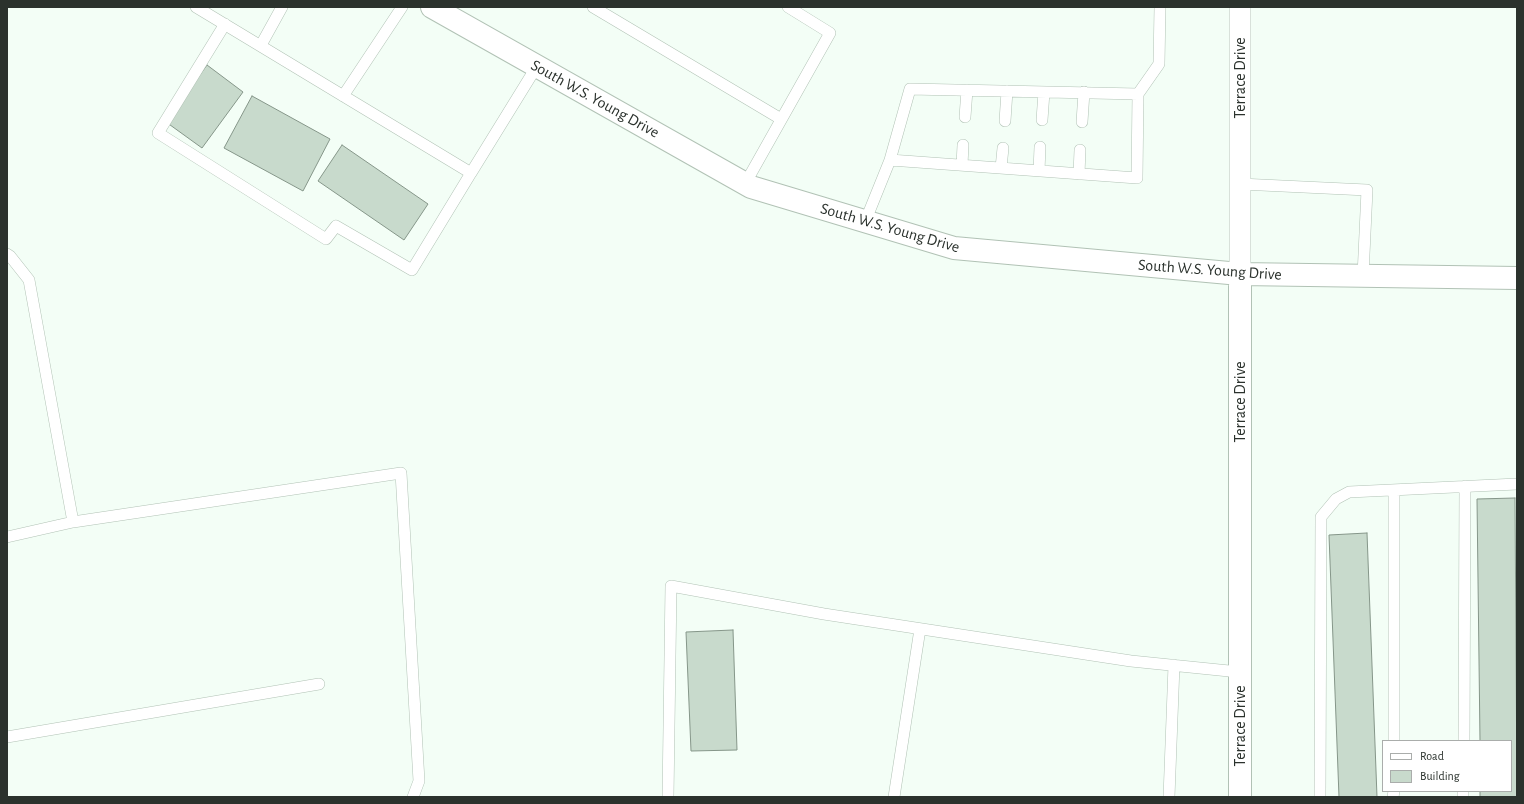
<!DOCTYPE html>
<html>
<head>
<meta charset="utf-8">
<style>
	body { margin:0 }
	#map { position:relative; width:1524px; height:804px; overflow:hidden; background:#f3fef6; font-family:"Alegreya Sans",sans-serif }
	canvas { display:block }
	.frame { position:absolute; inset:0; border:8px solid #2b322d; pointer-events:none }
	.legend { position:absolute; left:1382px; top:740px; width:130px; height:52px; box-sizing:border-box; background:#fff; border:1px solid #aaadab; margin:0; padding:5px 7px; list-style:none; font-size:12px; color:#2b322d }
	.legend li { display:flex; align-items:center; gap:8px; height:20px }
	.legend b { width:20px; border:1px solid #aaadab }
</style>
</head>
<body>
<div id="map">
<canvas width="1524" height="804"></canvas>
<div class="frame"></div>
<ul class="legend">
<li><b style="height:5px;background:#fff"></b>Road</li>
<li><b style="height:11px;background:#c8dacc"></b>Building</li>
</ul>
</div>
<script>
const g = document.querySelector('canvas').getContext('2d');
g.lineJoin = 'round';
function paint(path, color) { g.fillStyle = color; g.fill(path, 'evenodd'); }
const shape = rows => new Path2D(rows.map(r => 'M' + r).join(''));
function stroke(path, color, width, dash) { g.strokeStyle = color; g.lineWidth = width; g.lineCap = dash ? 'butt' : 'round'; g.setLineDash(dash || []); g.stroke(path); }
function drawText(font, color, halo, rows, align = 'center') {
  g.font = font + ' "Alegreya Sans",sans-serif'; g.lineWidth = 3; g.setLineDash([]); g.textBaseline = 'middle'; g.strokeStyle = halo; g.fillStyle = color; for (const [text, x, y, turn = 0] of rows) {
    g.save(); g.translate(x, y); g.rotate((+turn || 0) * Math.PI / 180); g.textAlign = isNaN(turn) ? turn : align; if (halo) g.strokeText(text, 0, 0); g.fillText(text, 0, 0); g.restore();
  }
}
const building = shape([
	[207,65,243,92,202,148,166,122,207,65],
	[252,96,330,139,303,191,224,148,252,96],
	[342,145,428,204,404,240,318,181,342,145],
	[1515,498,1517,797,1480,797,1480,791,1511,791,1511,741,1480,741,1477,499,1515,498],
	[1367,533,1377,797,1339,797,1329,535,1367,533],
	[733,630,737,750,691,751,686,632,733,630]
]);
const lane = shape([
	[196,7,471,173,537,66],
	[593,7,781,119],
	[225,24,158,133,326,239,336,226,412,270,471,173],
	[261,45,282,7],
	[343,96,402,7],
	[965,117,967,90],
	[1042,120,1044,92],
	[1005,121,1007,91],
	[1082,122,1084,92],
	[890,160,910,89,1138,94],
	[962,165,963,145],
	[1001,168,1003,148],
	[1039,171,1040,147],
	[1079,174,1080,150],
	[745,184,830,33,788,7],
	[1240,184,1367,190,1363,276],
	[865,222,890,160,1137,178,1138,94,1159,64,1160,7],
	[7,254,10,256,29,280,73,522,7,537],
	[73,522,401,473,419,781,413,797],
	[7,737,319,684],
	[1394,741,1394,490],
	[1464,741,1465,486],
	[668,797,671,586,824,614,1131,661,1239,672],
	[894,797,920,629],
	[1169,797,1174,665],
	[1320,797,1321,517,1336,499,1349,492,1517,484],
	[1393,797,1394,791],
	[1463,797,1463,791]
]);
const street = shape([
	[1240,274,1240,7]
]);
const secondary = shape([
	[432,7,751,187,954,248,1240,274,1517,278],
	[1240,274,1240,797]
]);
const streetNames = [
	["Terrace Drive",1240,78,-90],
	["South W.S. Young Drive",595,99,29],
	["South W.S. Young Drive",890,228,16],
	["South W.S. Young Drive",1210,270,4],
	["Terrace Drive",1240,402,-90],
	["Terrace Drive",1240,726,-90]
];
paint(building, '#c8dacc');
stroke(building, '#859689', 1);
stroke(lane, '#b1c2b5', 12);
stroke(street, '#b1c2b5', 22);
stroke(secondary, '#b1c2b5', 24);
stroke(lane, '#fff', 11);
stroke(street, '#fff', 21);
stroke(secondary, '#fff', 22);
drawText('16px', '#2b322d', '#fff', streetNames);
</script>
</body>
</html>
